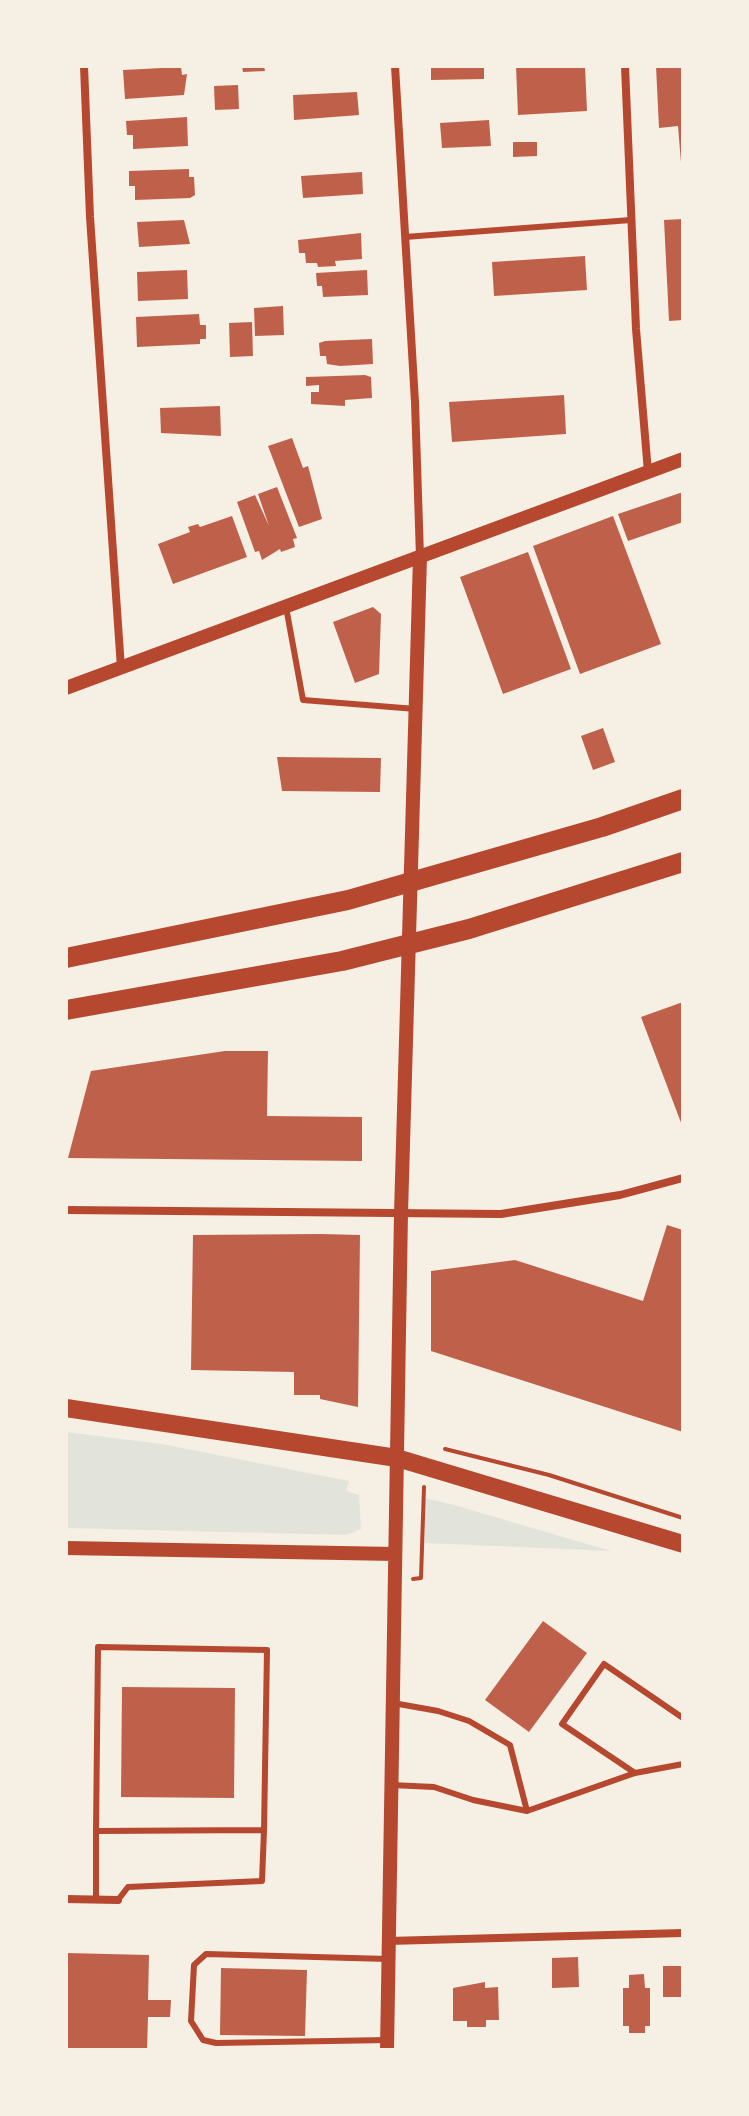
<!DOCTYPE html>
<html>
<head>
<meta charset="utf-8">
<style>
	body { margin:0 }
	#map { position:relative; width:749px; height:2116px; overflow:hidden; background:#f6efe4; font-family:"IBM Plex Serif",serif }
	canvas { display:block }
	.frame { position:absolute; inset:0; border:68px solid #f6efe4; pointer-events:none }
</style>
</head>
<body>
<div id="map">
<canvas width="749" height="2116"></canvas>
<div class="frame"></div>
</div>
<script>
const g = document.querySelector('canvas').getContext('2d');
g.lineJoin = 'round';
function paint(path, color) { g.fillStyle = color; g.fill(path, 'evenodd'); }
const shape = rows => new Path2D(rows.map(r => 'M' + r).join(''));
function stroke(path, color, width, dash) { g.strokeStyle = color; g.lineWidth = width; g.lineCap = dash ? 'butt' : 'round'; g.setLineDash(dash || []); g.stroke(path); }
const green = shape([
	[66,1432,162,1444,349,1481,346,1491,359,1495,361,1529,346,1535,66,1528],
	[425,1498,454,1505,611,1551,425,1543]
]);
const building = shape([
	[242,66,264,66,265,71,243,72],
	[431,66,484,66,484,79,431,80],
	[516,66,585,66,587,111,518,115],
	[656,66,683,66,683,187,678,126,659,128],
	[181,67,182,75,187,74,184,95,125,99,123,70],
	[238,85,239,109,215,110,214,86],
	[357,92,359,115,294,120,293,95],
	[187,117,188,146,133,149,133,135,127,135,126,121],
	[489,120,491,146,442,148,440,123],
	[513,142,537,142,537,156,513,157],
	[189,169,189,177,194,177,195,195,190,198,135,200,135,186,129,186,129,171],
	[362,172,363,194,303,198,301,176],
	[683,219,683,320,669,321,664,220],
	[184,220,190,244,139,247,137,222],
	[361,233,362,259,335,261,336,266,318,267,317,263,306,263,305,253,299,253,298,240],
	[585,256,587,290,494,296,492,262],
	[187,270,188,299,138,301,137,272],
	[367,270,368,295,323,297,322,286,317,286,316,273],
	[283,306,284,335,255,336,254,308],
	[199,314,200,325,206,325,206,339,200,339,200,344,137,347,136,317],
	[252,322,253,356,230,357,229,323],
	[372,339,373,364,340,366,327,364,326,356,320,356,319,343,325,341],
	[365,375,371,377,372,398,345,400,345,406,311,404,311,392,319,392,319,385,306,386,306,377],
	[564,395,566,434,452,442,449,402],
	[220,406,221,436,161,433,160,408],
	[292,438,303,468,308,466,322,519,299,527,268,446],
	[277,487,297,538,293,539,295,547,281,552,280,549,262,560,259,551,255,552,237,502,255,495,269,526,258,494],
	[683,492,683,522,628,541,618,514],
	[232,516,247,557,173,584,158,544,190,532,188,527,198,524,200,527],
	[613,516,661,644,580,674,533,546],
	[528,552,571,669,503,694,460,577],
	[373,607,381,614,379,674,355,683,333,622],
	[603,728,615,762,593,770,581,736],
	[277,757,381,758,380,792,282,791],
	[683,1002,683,1128,641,1017],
	[225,1051,268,1051,267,1116,362,1117,362,1161,68,1158,91,1071],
	[667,1225,683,1230,683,1432,431,1351,431,1271,515,1260,643,1301],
	[321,1234,360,1235,358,1407,320,1399,320,1395,294,1395,294,1372,191,1370,193,1235],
	[543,1621,587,1653,529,1732,485,1700],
	[122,1687,235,1688,234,1798,121,1797],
	[66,1953,149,1955,148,2000,171,2000,170,2017,148,2017,147,2050,66,2050],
	[578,1957,579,1987,552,1988,552,1958],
	[663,1966,683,1966,683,1997,663,1997],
	[221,1968,307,1970,305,2036,220,2035],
	[644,1974,645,1988,650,1988,650,2026,645,2026,645,2033,629,2033,629,2026,623,2026,623,1988,629,1988,629,1975],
	[485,1982,485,1988,498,1987,499,2020,486,2020,486,2027,467,2027,467,2021,453,2021,453,1988]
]);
const path = shape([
	[445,1449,549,1475,683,1518],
	[413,1579,421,1578,424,1487]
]);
const service = shape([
	[405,237,631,220],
	[286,607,303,700,416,709],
	[393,1703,438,1711,469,1721,510,1745,527,1811],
	[635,1773,562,1724,604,1664,683,1718],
	[391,1785,434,1787,473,1800,527,1811,635,1773,683,1764],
	[96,1831,98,1647,267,1650,264,1830],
	[96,1899,96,1831,264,1830,262,1881,128,1887,118,1900],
	[387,2040,216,2043,203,2040,191,2021,194,1965,206,1954,388,1959]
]);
const minor = shape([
	[84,66,90,217,121,668],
	[395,66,415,402,420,557],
	[625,66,636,329,648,472],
	[66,1210,501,1214,620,1195,683,1178],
	[66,1899,118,1900],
	[388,1941,683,1933]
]);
const tertiary = shape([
	[66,688,683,459],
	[66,1548,395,1554],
	[387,2050,401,1213,420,557]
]);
const primary = shape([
	[66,1408,397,1458,683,1544]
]);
const motorway = shape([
	[66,958,348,900,602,827,683,799],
	[66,1010,342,961,469,929,683,862]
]);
paint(green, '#e2e4dc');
paint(building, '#bf614a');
stroke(path, '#b5482f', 4);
stroke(service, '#b5482f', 6);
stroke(minor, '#b5482f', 8);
stroke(tertiary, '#b5482f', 14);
stroke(primary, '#b5482f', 18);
stroke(motorway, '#b5482f', 20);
</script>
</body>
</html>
